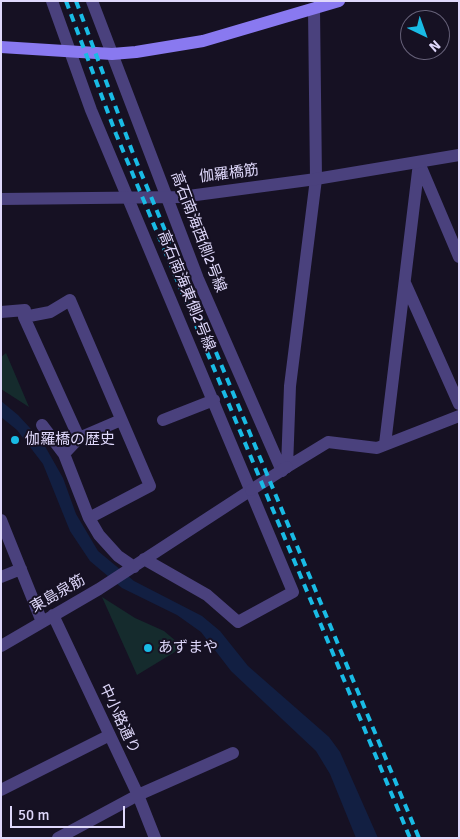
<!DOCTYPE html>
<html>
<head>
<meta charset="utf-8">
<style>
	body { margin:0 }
	#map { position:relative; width:460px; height:839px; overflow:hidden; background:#161123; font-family:Signika,sans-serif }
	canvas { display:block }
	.frame { position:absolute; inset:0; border:2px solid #dfd8fb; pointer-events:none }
	.north { position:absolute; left:400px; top:10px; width:50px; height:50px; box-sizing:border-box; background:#161123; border:1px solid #666179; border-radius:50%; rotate:138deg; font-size:14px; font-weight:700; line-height:20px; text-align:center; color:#dfd8fb }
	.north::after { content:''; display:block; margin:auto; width:18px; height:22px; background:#19bbe5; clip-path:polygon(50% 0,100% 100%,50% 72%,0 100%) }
	.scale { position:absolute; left:10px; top:806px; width:115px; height:22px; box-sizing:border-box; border:2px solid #dfd8fb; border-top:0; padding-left:6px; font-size:15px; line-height:18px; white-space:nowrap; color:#dfd8fb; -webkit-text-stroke:4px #161123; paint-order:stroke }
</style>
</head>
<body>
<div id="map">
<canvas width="460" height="839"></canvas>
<div class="frame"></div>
<div class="north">N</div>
<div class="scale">50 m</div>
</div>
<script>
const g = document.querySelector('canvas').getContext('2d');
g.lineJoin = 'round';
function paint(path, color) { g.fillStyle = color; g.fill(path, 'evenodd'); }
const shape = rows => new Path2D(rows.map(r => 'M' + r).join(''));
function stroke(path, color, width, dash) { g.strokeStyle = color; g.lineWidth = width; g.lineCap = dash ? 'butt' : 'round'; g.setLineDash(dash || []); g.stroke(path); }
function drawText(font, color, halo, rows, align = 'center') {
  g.font = font + ' Signika,"Noto Sans JP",sans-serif'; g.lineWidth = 4; g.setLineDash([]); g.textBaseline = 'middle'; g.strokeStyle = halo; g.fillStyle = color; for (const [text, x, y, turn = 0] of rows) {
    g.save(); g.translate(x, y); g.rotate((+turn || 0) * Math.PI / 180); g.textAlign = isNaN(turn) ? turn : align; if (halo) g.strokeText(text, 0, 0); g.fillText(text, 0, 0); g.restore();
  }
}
const green = shape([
	[6,353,26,400,29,407,1,389,1,357],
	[102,597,135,618,164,631,183,647,137,675]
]);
const water = shape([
	[1,401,18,415,42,441,63,478,76,514,98,551,134,581,202,616,220,631,248,666,329,737,340,752,378,838,356,838,330,774,316,751,231,671,201,632,177,615,122,588,90,561,70,531,43,464,17,430,1,417]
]);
const minor = shape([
	[52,1,91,110,293,592,238,622,207,595,144,559],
	[92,1,198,279,282,471],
	[420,165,459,257],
	[405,283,459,404],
	[1,312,25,310,24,317],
	[121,420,79,438,24,317,50,312,70,300,150,486,89,518,99,535,118,556,134,567],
	[163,420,214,400],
	[42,425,64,454],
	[79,438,64,454,89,518],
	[385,444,419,163],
	[287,467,290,386,316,179,314,9],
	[287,467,328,442,377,448,459,416],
	[1,520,42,622],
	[1,577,21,569],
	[53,615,138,795,155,838],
	[1,646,99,589,251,490],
	[1,790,108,736],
	[58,838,138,795,233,753]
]);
const tertiary = shape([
	[1,199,181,197,316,179,459,155],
	[251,490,287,467]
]);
const secondary = shape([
	[1,47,112,54,136,52,203,41,339,1]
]);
const rail = shape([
	[66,1,116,134,410,838],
	[76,1,134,156,419,838]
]);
const markers = [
	[15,440,5,"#19bbe5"],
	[148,648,5,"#19bbe5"]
];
const streetNames = [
	["伽羅橋筋",229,174,-7],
	["高石南海西側2号線",198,232,69],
	["高石南海東側2号線",186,291,68],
	["東島泉筋",58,594,-30],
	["中小路通り",119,719,65]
];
const poiNames = [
	["伽羅橋の歴史",25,440],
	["あずまや",158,648]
];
paint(green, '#152b2d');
paint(water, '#121f42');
stroke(minor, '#4a417d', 12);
stroke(tertiary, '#4a417d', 12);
stroke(secondary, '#8979f0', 12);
stroke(rail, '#19bbe5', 4, [8, 6]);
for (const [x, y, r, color] of markers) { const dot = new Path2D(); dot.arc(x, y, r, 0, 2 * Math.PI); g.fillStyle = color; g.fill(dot); stroke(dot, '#161123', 2); }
drawText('15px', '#dfd8fb', '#161123', streetNames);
drawText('15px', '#dfd8fb', '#161123', poiNames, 'left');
</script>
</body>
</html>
